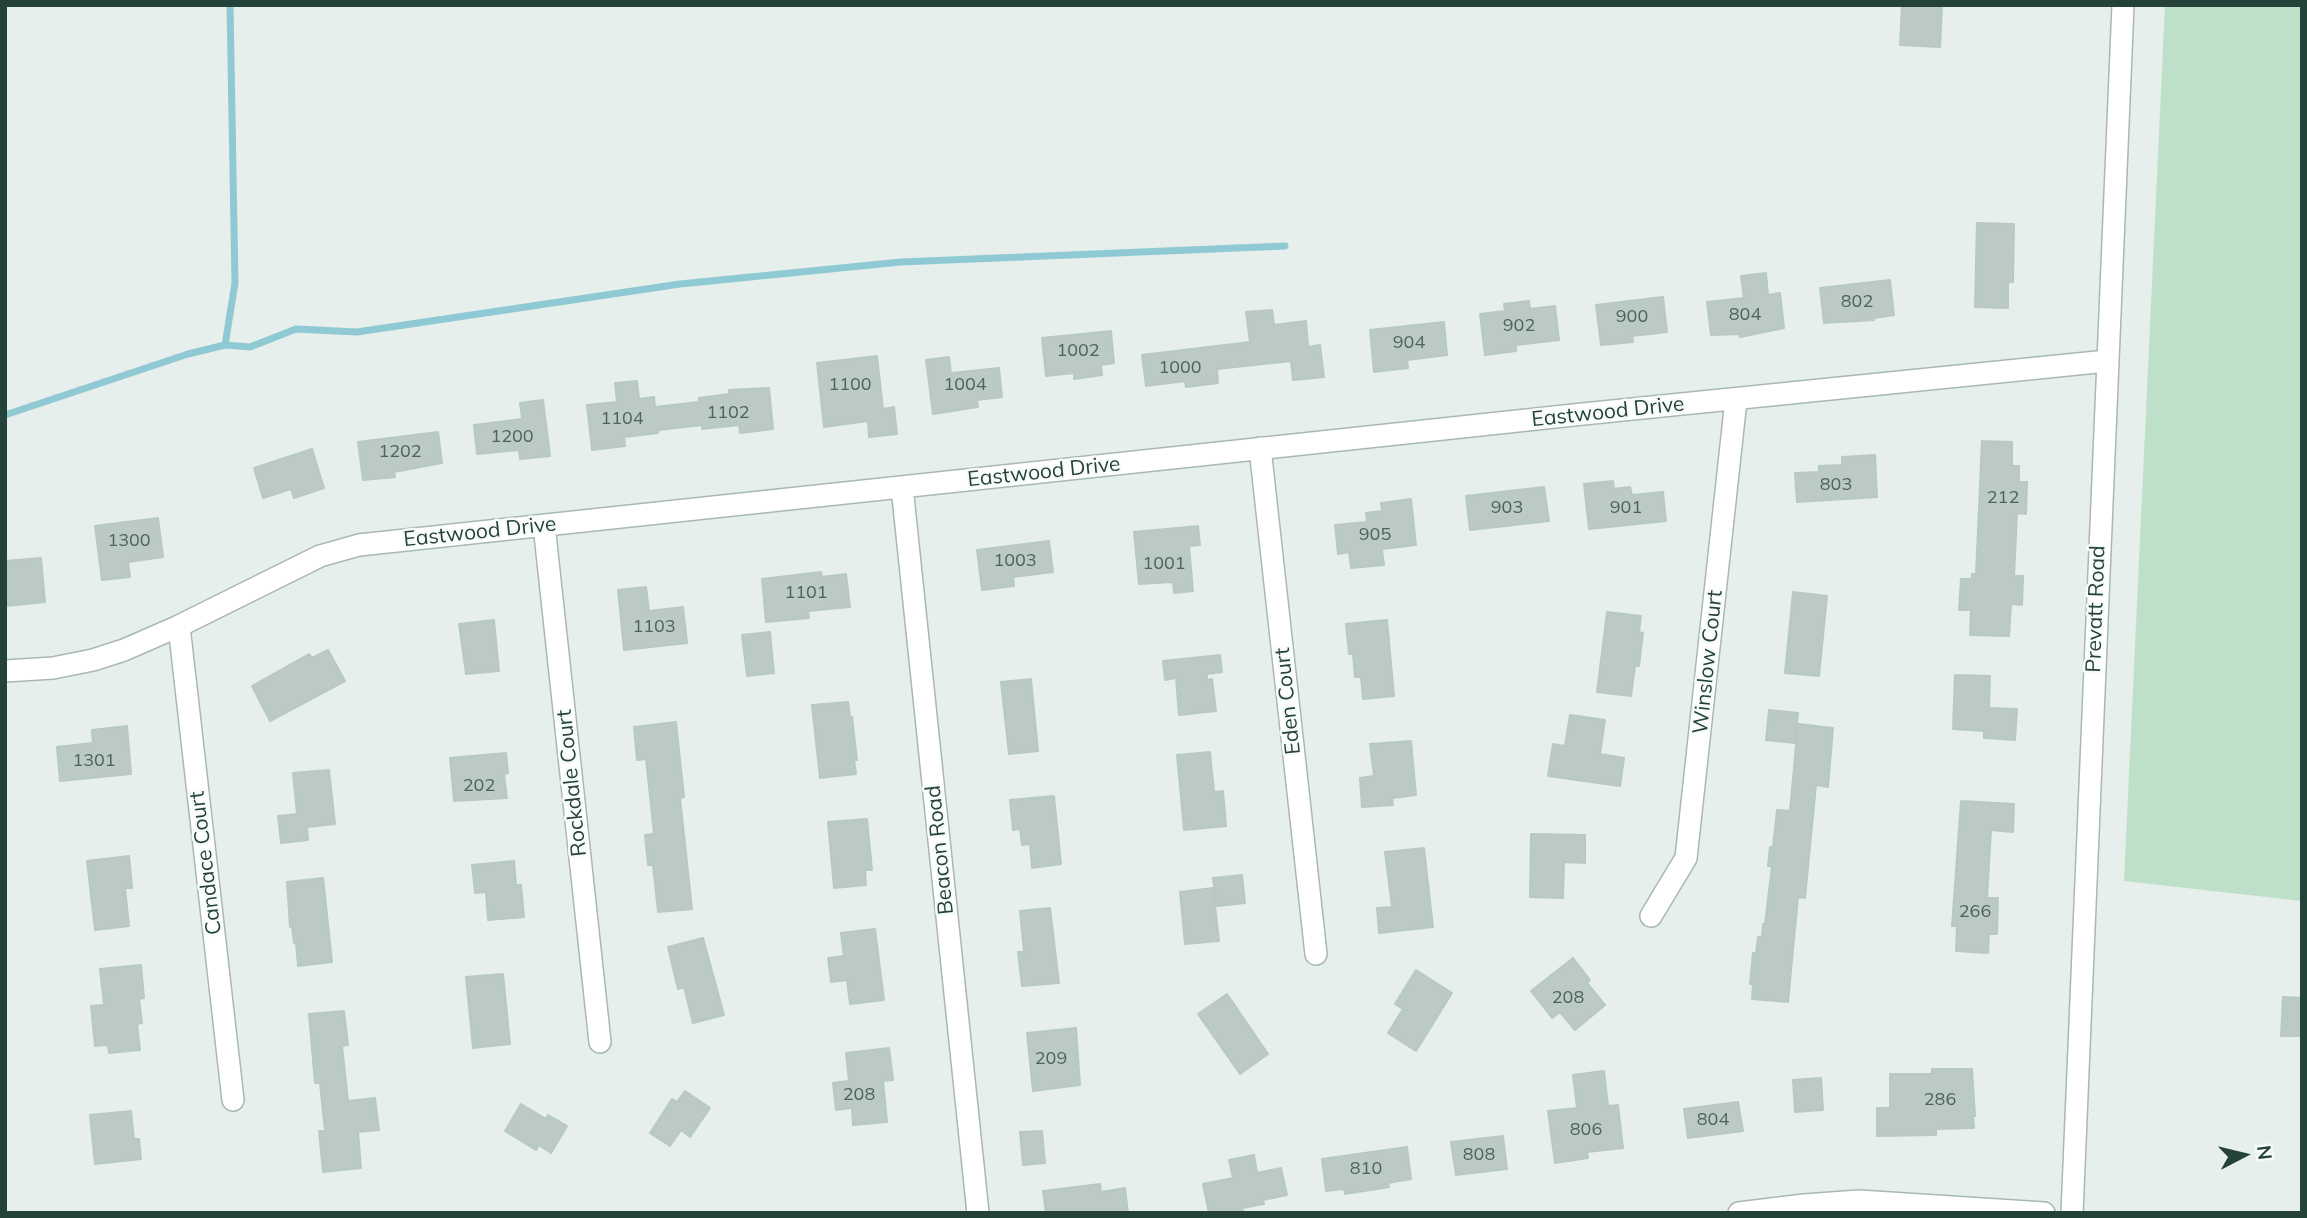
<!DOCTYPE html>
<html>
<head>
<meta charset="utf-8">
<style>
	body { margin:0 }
	#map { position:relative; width:2307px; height:1218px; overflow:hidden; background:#e6efeb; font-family:Mulish,sans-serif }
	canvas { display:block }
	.frame { position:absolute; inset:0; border:7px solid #24423a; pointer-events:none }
	.north { position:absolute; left:2209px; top:1120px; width:70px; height:70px; -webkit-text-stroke:5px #f7fbf9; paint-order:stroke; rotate:83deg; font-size:19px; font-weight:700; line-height:28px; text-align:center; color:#24423a }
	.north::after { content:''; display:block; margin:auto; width:24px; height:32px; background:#24423a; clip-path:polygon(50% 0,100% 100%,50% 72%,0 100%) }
</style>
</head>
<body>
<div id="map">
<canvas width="2307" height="1218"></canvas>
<div class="frame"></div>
<div class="north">N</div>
</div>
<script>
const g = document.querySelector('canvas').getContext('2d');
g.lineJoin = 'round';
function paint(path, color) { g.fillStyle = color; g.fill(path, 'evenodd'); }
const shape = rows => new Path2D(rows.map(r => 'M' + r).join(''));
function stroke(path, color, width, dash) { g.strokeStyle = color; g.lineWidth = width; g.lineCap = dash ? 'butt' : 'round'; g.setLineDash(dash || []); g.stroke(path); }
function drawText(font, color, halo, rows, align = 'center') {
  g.font = font + ' Mulish,sans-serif'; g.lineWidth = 5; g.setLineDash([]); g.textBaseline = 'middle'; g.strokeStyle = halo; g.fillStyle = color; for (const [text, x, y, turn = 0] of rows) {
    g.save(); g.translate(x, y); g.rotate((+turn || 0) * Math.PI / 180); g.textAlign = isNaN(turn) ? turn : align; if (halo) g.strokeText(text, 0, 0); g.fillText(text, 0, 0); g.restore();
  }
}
const green = shape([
	[2165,5,2302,5,2302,901,2124,881]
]);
const stream = shape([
	[225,345,235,283,230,5],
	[5,415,188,354,225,345,250,347,296,329,357,332,680,284,901,262,1285,246]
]);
const building = shape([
	[1902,5,1942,5,1940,47,1900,45,1902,5],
	[1977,223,2014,224,2013,282,2008,282,2008,308,1975,307,1977,223],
	[1766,273,1768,295,1780,293,1784,328,1740,337,1740,334,1711,335,1707,302,1744,298,1741,276,1766,273],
	[1890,280,1894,315,1874,318,1874,320,1824,323,1820,288,1890,280],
	[1663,297,1667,332,1632,336,1633,342,1601,345,1596,305,1663,297],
	[1529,301,1530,309,1555,306,1559,340,1516,345,1516,351,1485,355,1480,314,1505,311,1504,304,1529,301],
	[1272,310,1274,325,1306,321,1308,347,1320,345,1324,377,1293,380,1291,361,1217,369,1218,383,1186,387,1185,381,1146,386,1142,355,1250,342,1246,312,1272,310],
	[1444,322,1447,355,1407,360,1408,368,1374,372,1370,330,1444,322],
	[1111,331,1114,363,1101,365,1102,375,1074,379,1074,373,1046,376,1042,338,1111,331],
	[877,356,883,409,894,407,897,434,869,437,868,421,824,427,817,363,877,356],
	[949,357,951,373,999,368,1002,397,977,400,978,407,933,414,926,360,949,357],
	[637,381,639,399,654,397,655,407,699,402,699,398,729,394,729,390,769,388,773,429,740,433,739,425,702,429,702,425,658,430,658,433,624,437,625,446,592,450,587,405,617,402,615,383,637,381],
	[543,400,550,456,520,459,519,450,477,454,474,425,522,419,520,403,543,400],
	[438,432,442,463,394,472,395,477,363,480,358,442,438,432],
	[1982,441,2012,442,2012,466,2019,466,2019,482,2027,482,2026,514,2017,513,2014,576,2023,576,2022,605,2011,604,2009,636,1970,635,1971,610,1959,610,1961,579,1972,579,1972,574,1976,574,1982,441],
	[312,449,324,488,294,498,291,489,263,498,254,468,312,449],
	[1875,455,1877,497,1797,502,1795,473,1819,472,1819,466,1842,465,1842,457,1875,455],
	[1613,481,1614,489,1630,487,1632,495,1663,492,1666,521,1589,529,1584,484,1613,481],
	[1544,487,1549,521,1470,530,1466,496,1544,487],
	[1411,499,1416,545,1382,549,1384,565,1351,568,1349,552,1338,554,1335,525,1367,522,1366,513,1382,511,1381,503,1411,499],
	[158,518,163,557,128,562,130,577,102,580,95,526,158,518],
	[1198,526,1200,545,1189,546,1193,591,1174,593,1173,582,1139,584,1134,532,1198,526],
	[1049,541,1053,572,1013,577,1014,586,982,590,977,550,1049,541],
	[41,558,45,602,5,606,5,561,41,558],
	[821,572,822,577,846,574,850,607,808,611,809,618,766,622,762,579,821,572],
	[646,587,649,611,683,607,687,643,624,650,618,590,646,587],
	[1793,592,1827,596,1819,676,1785,673,1793,592],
	[1607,612,1641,616,1639,632,1643,633,1639,666,1635,666,1631,696,1597,692,1607,612],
	[494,620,499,671,466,674,459,624,494,620],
	[1387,620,1394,696,1363,699,1361,677,1355,677,1353,654,1349,654,1346,624,1387,620],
	[770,632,774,673,747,676,742,635,770,632],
	[328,650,345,681,270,721,252,686,309,654,312,658,328,650],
	[1220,655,1222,672,1207,674,1207,680,1212,679,1216,711,1179,715,1176,678,1165,680,1163,661,1220,655],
	[1955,675,1990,676,1989,708,2017,709,2015,740,1984,738,1984,731,1953,729,1955,675],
	[1031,679,1038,751,1009,754,1001,682,1031,679],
	[848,702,850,717,852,717,857,760,854,760,856,774,820,778,812,705,848,702],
	[1769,710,1798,713,1795,743,1766,740,1769,710],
	[1570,715,1605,720,1600,754,1624,758,1620,786,1548,776,1553,744,1565,746,1570,715],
	[676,722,684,797,680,798,692,909,658,912,653,865,648,865,645,835,654,834,646,759,637,760,634,727,676,722],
	[1798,724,1833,728,1828,787,1816,785,1805,898,1798,897,1788,1002,1752,999,1753,984,1750,984,1753,953,1756,953,1758,937,1762,937,1763,924,1765,924,1772,866,1768,866,1770,847,1773,847,1777,810,1790,811,1798,724],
	[127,726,131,774,60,781,57,747,93,743,92,730,127,726],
	[1411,741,1416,795,1392,798,1393,805,1362,807,1360,778,1374,776,1370,744,1411,741],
	[1210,752,1214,792,1223,791,1226,826,1184,830,1177,755,1210,752],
	[506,753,508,773,504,774,507,798,454,801,450,758,506,753],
	[329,770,335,824,307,827,308,840,281,843,278,816,297,814,293,773,329,770],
	[1054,796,1061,864,1032,868,1030,844,1022,845,1020,829,1013,830,1010,800,1054,796],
	[1961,801,2014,804,2013,832,1991,830,1987,898,1998,898,1997,934,1989,934,1988,953,1956,951,1957,926,1952,926,1961,801],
	[867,819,872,870,865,870,866,885,834,888,828,822,867,819],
	[1531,834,1585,835,1585,863,1564,862,1563,898,1530,897,1531,834],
	[1424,848,1433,927,1379,933,1377,908,1392,907,1385,852,1424,848],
	[129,856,132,888,125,888,129,926,95,930,87,861,129,856],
	[514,861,516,885,521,885,524,917,488,920,486,892,475,893,472,865,514,861],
	[1242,875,1245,903,1217,906,1213,878,1242,875],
	[323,878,332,962,298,966,296,943,294,943,292,927,290,927,287,882,323,878],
	[1213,888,1219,941,1185,944,1180,892,1213,888],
	[1050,908,1059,983,1022,986,1018,952,1024,952,1020,911,1050,908],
	[875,929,884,1000,850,1004,847,980,831,982,828,958,844,956,841,933,875,929],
	[703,938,724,1015,693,1023,684,987,678,989,668,947,703,938],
	[1573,958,1590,980,1587,983,1605,1005,1575,1030,1560,1012,1552,1018,1531,991,1573,958],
	[141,965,144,998,139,999,142,1023,137,1024,140,1050,109,1053,108,1045,95,1046,91,1006,104,1005,100,969,141,965],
	[1416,970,1452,993,1416,1051,1388,1033,1403,1009,1395,1004,1416,970],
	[503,974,510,1044,473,1048,466,977,503,974],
	[1227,994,1268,1054,1240,1074,1198,1014,1227,994],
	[2283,997,2302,998,2302,1036,2281,1036,2283,997],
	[344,1011,348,1045,342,1046,348,1101,375,1098,379,1130,358,1132,361,1168,323,1172,319,1131,325,1131,320,1083,315,1083,309,1014,344,1011],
	[1076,1028,1080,1085,1033,1091,1027,1033,1076,1028],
	[889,1048,893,1080,883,1081,887,1122,853,1125,852,1108,836,1110,833,1083,849,1081,846,1053,889,1048],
	[1932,1069,1972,1069,1975,1116,1973,1116,1974,1128,1936,1129,1936,1135,1877,1136,1877,1108,1890,1108,1890,1074,1932,1074,1932,1069],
	[1604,1071,1608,1106,1618,1105,1623,1148,1587,1152,1588,1158,1555,1163,1548,1111,1577,1108,1573,1075,1604,1071],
	[1821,1078,1823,1110,1795,1112,1793,1080,1821,1078],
	[685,1091,710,1108,690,1137,681,1130,670,1146,650,1133,672,1099,677,1102,685,1091],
	[1738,1102,1743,1131,1688,1138,1684,1109,1738,1102],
	[521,1104,546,1119,548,1115,567,1126,551,1153,539,1145,536,1150,505,1131,521,1104],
	[131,1111,134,1139,139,1139,141,1159,95,1164,90,1115,131,1111],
	[1042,1131,1045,1163,1023,1165,1020,1132,1042,1131],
	[1503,1136,1507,1169,1456,1175,1451,1142,1503,1136],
	[1407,1147,1411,1179,1388,1183,1389,1187,1345,1194,1344,1189,1326,1191,1322,1159,1407,1147],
	[1254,1155,1257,1173,1281,1168,1287,1195,1263,1200,1264,1204,1242,1208,1243,1213,1209,1213,1203,1184,1233,1178,1229,1160,1254,1155],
	[1100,1184,1101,1192,1125,1188,1128,1213,1046,1213,1043,1191,1100,1184]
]);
const minor = shape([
	[1260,448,1316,954],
	[902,487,978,1213],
	[544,525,600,1042],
	[179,626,233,1100],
	[5,671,53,668,93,660,124,650,179,626,320,556,359,545,1583,414,2107,361],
	[1651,916,1686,858,1736,400],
	[1739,1213,1804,1205,1859,1201,2044,1213],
	[2072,1213,2123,5]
]);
const numberNames = [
	["802",1857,302],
	["804",1745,315],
	["900",1632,317],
	["902",1519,326],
	["904",1409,343],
	["1002",1078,351],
	["1000",1180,368],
	["1100",850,385],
	["1004",965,385],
	["1102",728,413],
	["1104",622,419],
	["1200",512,437],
	["1202",400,452],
	["803",1836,485],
	["212",2003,498],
	["903",1507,508],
	["901",1626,508],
	["905",1375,535],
	["1300",129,541],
	["1003",1015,561],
	["1001",1164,564],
	["1101",806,593],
	["1103",654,627],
	["1301",94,761],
	["202",479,786],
	["266",1975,912],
	["208",1568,998],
	["209",1051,1059],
	["208",859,1095],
	["286",1940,1100],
	["804",1713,1120],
	["806",1586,1130],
	["808",1479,1155],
	["810",1366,1169]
];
const streetNames = [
	["Eastwood Drive",1608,412,-6],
	["Eastwood Drive",1044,472,-6],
	["Eastwood Drive",480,532,-6],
	["Prevatt Road",2096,609,-88],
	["Winslow Court",1708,662,-84],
	["Eden Court",1288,701,-96],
	["Rockdale Court",572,783,-96],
	["Beacon Road",940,850,-96],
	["Candace Court",206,863,-97]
];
paint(green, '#bfe0c8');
stroke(stream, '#8ec9d4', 7);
paint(building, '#bbcac4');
stroke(building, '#b8c9c2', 2);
stroke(minor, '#a8b8b2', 24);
stroke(minor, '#fff', 21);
drawText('18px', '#4a645c', null, numberNames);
drawText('21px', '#24423a', '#f7fbf9', streetNames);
</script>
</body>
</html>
